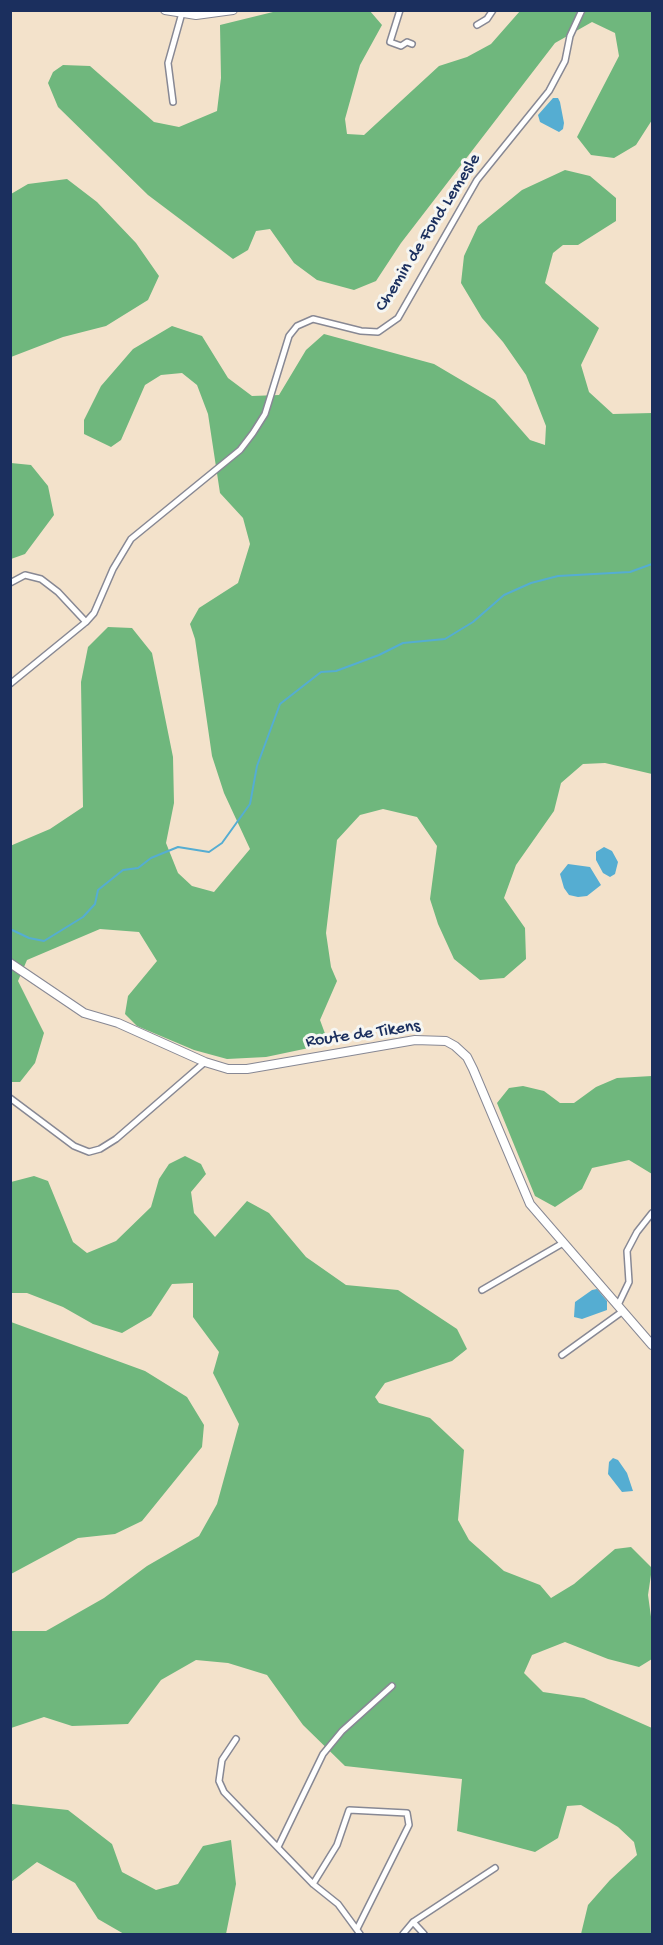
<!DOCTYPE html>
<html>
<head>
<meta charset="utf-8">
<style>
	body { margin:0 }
	#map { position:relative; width:663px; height:1945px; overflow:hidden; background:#f3e2cb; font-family:"Gochi Hand",sans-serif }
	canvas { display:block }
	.frame { position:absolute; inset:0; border:12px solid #1b2f5e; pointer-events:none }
</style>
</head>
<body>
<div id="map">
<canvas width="663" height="1945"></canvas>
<div class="frame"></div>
</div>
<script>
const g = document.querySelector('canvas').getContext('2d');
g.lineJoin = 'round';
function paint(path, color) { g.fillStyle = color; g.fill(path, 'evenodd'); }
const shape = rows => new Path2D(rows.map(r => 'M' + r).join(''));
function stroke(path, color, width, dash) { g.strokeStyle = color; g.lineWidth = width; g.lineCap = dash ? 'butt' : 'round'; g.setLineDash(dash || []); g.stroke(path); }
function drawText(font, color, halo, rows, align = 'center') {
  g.font = font + ' "Gochi Hand",sans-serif'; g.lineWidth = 6; g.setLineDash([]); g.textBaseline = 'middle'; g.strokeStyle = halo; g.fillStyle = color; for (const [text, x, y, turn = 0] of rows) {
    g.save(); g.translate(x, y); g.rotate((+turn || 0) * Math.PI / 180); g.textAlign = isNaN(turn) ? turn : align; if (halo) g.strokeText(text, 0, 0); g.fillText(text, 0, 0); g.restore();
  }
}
const forest = shape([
	[277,11,370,11,382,25,360,65,345,119,347,134,364,135,439,66,467,57,491,44,520,11,652,11,652,120,636,145,614,158,591,155,577,137,619,56,615,33,592,22,555,43,401,243,376,281,354,290,317,280,294,263,270,229,256,231,248,250,233,259,148,195,58,107,48,83,53,72,63,65,90,66,154,122,179,127,217,111,221,78,220,25],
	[565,170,590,176,616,198,616,221,578,245,563,245,553,253,545,283,599,328,581,365,589,392,613,414,652,413,652,774,605,763,583,764,561,783,554,811,516,865,504,898,525,928,526,959,504,978,480,980,454,959,438,924,430,899,437,846,417,817,383,809,360,815,337,840,326,933,331,967,337,981,320,1020,327,1039,323,1045,266,1057,227,1059,194,1050,137,1026,125,1014,128,996,157,961,139,932,100,929,27,960,18,981,44,1033,35,1063,20,1082,11,1082,10,846,50,829,83,807,81,682,88,647,108,627,132,628,152,653,173,757,174,803,166,843,178,873,192,886,214,892,250,849,224,793,212,756,195,639,190,624,199,608,238,583,250,544,243,518,220,493,208,414,197,385,182,373,161,375,145,385,121,440,111,447,84,434,84,420,101,386,133,349,172,326,202,336,228,378,252,396,279,395,306,350,324,334,434,364,495,400,530,440,545,445,546,426,526,375,503,342,482,318,461,283,464,256,478,226,522,190],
	[67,179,97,202,136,243,159,276,148,300,106,326,63,337,11,357,11,194,28,184],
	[11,463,31,465,48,486,54,515,25,554,11,559],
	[652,1076,652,1174,629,1160,592,1168,582,1189,555,1207,535,1196,497,1103,509,1088,523,1086,544,1091,560,1103,574,1103,596,1087,617,1078],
	[185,1156,201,1164,206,1174,191,1192,194,1213,215,1237,247,1201,269,1213,306,1257,346,1285,398,1290,457,1329,467,1349,452,1361,385,1383,375,1397,379,1403,430,1418,464,1450,458,1520,469,1540,504,1571,540,1585,551,1598,574,1584,615,1549,631,1547,652,1568,648,1595,652,1624,652,1659,639,1667,608,1659,565,1642,532,1655,524,1673,543,1692,584,1698,652,1728,652,1934,581,1934,588,1905,610,1880,637,1855,634,1842,618,1827,581,1805,567,1806,558,1838,535,1852,457,1831,462,1779,345,1766,303,1725,267,1675,228,1663,196,1660,161,1680,128,1724,72,1726,44,1717,11,1728,11,1631,46,1631,104,1598,147,1566,199,1536,217,1504,239,1424,213,1373,219,1352,193,1317,193,1283,172,1284,151,1316,122,1333,93,1324,63,1307,27,1293,11,1293,11,1182,34,1176,48,1181,73,1242,87,1253,116,1241,151,1207,159,1179,169,1164],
	[11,1322,145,1371,187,1397,204,1425,202,1447,142,1521,115,1534,78,1538,11,1574],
	[12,1804,68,1810,112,1844,122,1872,156,1890,178,1884,203,1846,231,1840,236,1884,226,1934,124,1934,98,1919,75,1883,37,1862,11,1882]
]);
const water = shape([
	[553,98,558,98,560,102,564,123,563,129,559,132,540,122,538,115],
	[604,847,612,851,618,862,615,874,610,877,603,873,596,860,596,852],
	[568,864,590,867,601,885,587,896,578,897,569,895,564,888,560,874],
	[597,1289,607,1301,607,1310,582,1319,574,1317,575,1302,592,1290],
	[613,1458,618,1460,627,1473,633,1491,622,1492,608,1474,609,1462]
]);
const stream = shape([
	[10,929,29,938,44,941,83,917,95,904,98,890,123,870,138,868,151,858,178,847,209,852,222,843,250,804,257,766,280,704,321,672,336,671,379,655,403,643,445,639,473,622,504,595,531,583,558,576,630,572,652,564]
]);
const street = shape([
	[400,10,390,42,401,46,407,42,412,44],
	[477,25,487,19,493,10],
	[173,102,168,63,182,13],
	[10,583,25,575,41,579,58,592,86,622],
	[10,684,86,622,94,613,113,569,131,539,240,450,253,433,265,414,289,336,297,326,313,319,361,331,378,332,398,318,477,180,549,91,565,61,570,36,582,10],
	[10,1098,74,1146,89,1152,100,1149,116,1139,205,1062],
	[482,1290,563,1243],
	[618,1305,629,1282,627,1251,637,1232,652,1213],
	[562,1355,623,1311],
	[236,1739,222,1760,219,1781,224,1792,313,1884,338,1904,360,1934],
	[278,1847,323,1754,342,1731,392,1686],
	[313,1884,337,1845,349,1810,407,1813,409,1825,357,1929],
	[413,1922,424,1934],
	[403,1934,413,1922,495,1868]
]);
const secondary = shape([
	[165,10,196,15,233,10],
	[10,963,84,1013,118,1023,205,1062,228,1069,247,1069,415,1040,446,1041,455,1046,467,1057,473,1069,530,1204,652,1345]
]);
const streetNames = [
	["Chemin de Fond Lemesle",429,233,-58],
	["Route de Tikens",363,1035,-8]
];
paint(forest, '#6fb77d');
paint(water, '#55add2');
stroke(stream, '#55add2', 2);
stroke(street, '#878894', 8);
stroke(secondary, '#878894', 10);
stroke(street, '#fff', 5);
stroke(secondary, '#fff', 8);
drawText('18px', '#1b2f5e', '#f6f6f2', streetNames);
</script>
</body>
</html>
